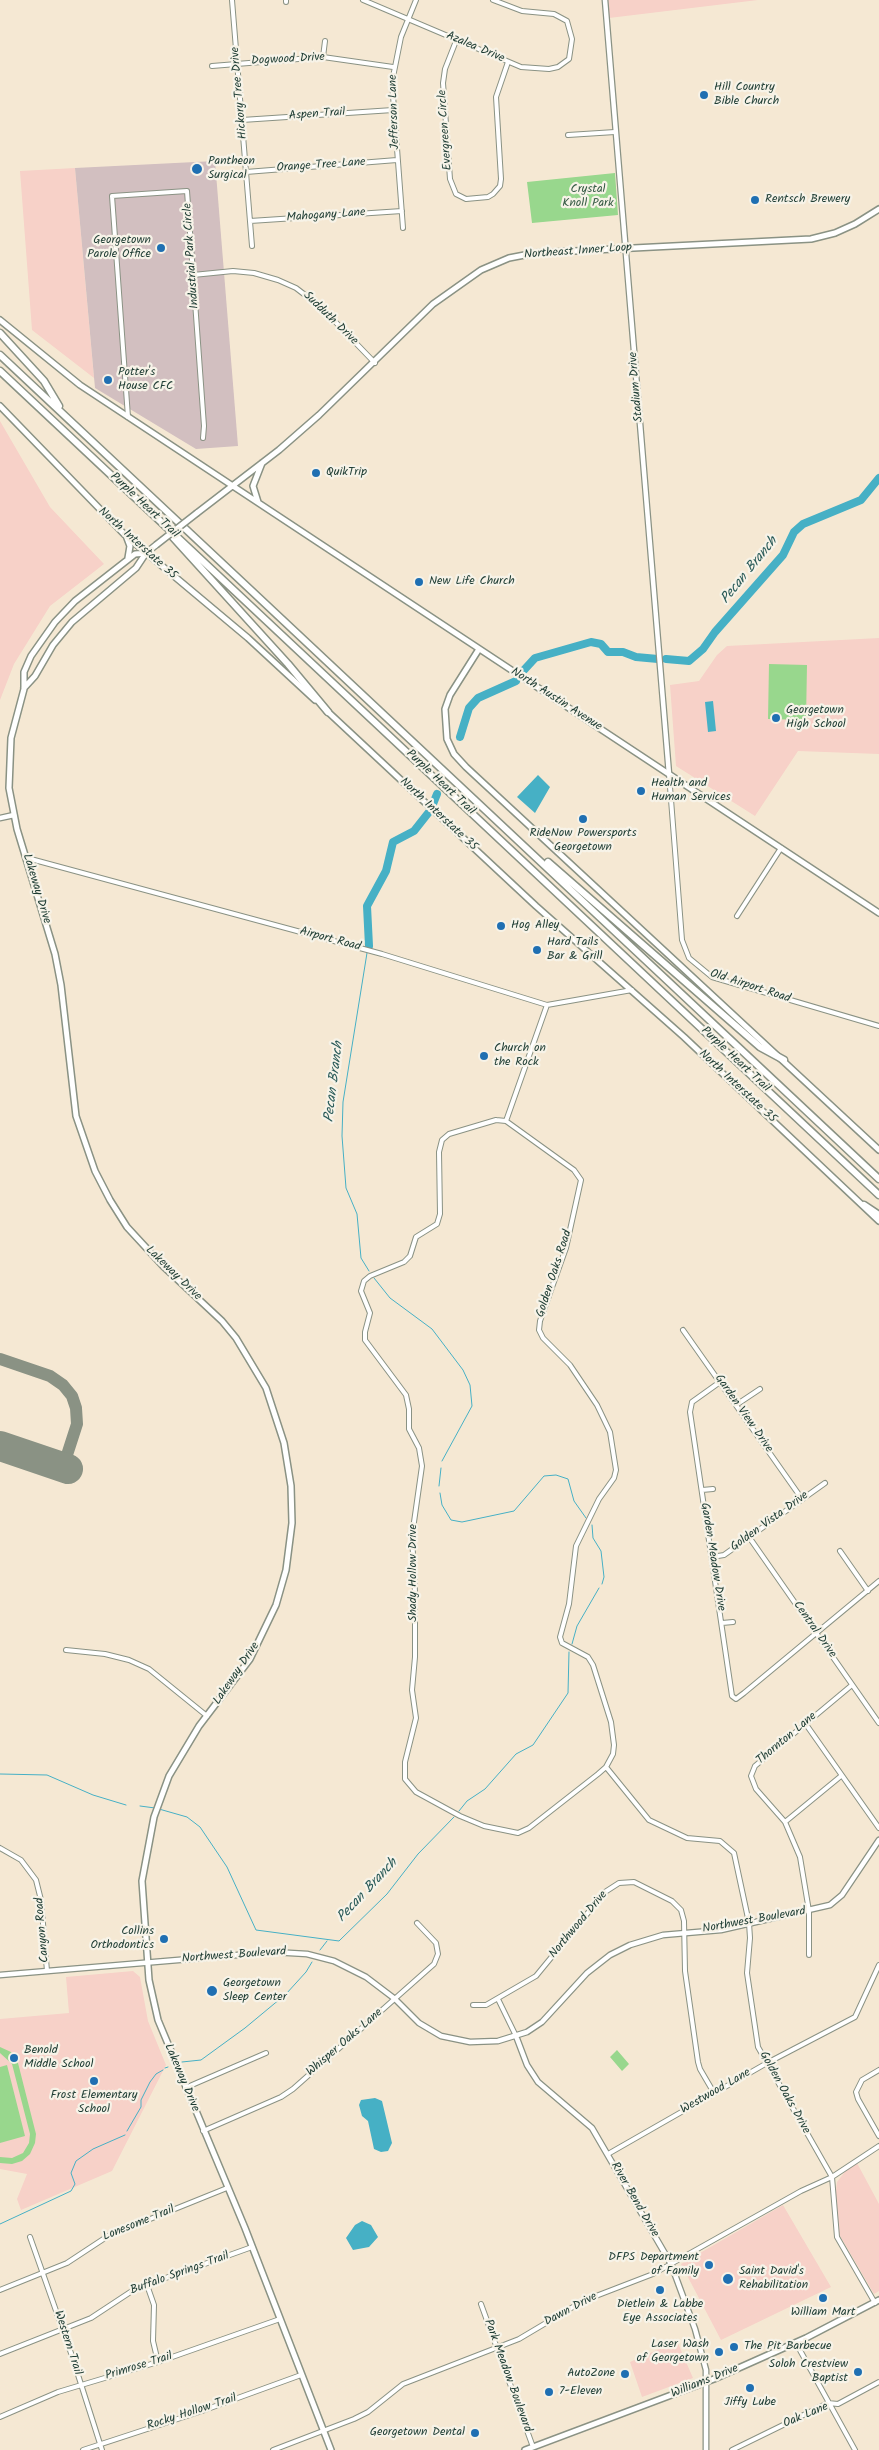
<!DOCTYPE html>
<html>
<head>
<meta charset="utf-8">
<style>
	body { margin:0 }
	canvas { display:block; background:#f5e8d3 }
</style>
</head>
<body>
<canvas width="879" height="2450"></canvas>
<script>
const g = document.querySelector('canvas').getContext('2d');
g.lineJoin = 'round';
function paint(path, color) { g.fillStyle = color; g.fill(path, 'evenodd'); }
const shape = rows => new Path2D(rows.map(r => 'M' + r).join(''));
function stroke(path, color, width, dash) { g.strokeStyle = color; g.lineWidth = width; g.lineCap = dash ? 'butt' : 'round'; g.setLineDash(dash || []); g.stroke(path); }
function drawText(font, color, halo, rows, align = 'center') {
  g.font = font + ' Kalam,sans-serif'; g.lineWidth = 4.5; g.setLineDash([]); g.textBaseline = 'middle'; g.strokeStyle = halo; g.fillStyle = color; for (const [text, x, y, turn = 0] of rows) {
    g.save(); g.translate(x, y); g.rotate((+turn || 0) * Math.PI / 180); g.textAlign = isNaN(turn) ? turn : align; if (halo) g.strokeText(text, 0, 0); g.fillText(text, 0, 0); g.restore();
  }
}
const built = shape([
	[608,0,758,0,609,18],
	[75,168,94,378,32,330,20,171],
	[0,421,50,507,104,564,50,606,14,664,0,700],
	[879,638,879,754,798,751,755,816,676,766,670,685,699,681,717,655,727,646],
	[133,1971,140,1977,148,2021,166,2065,112,2171,21,2210,17,2199,27,2174,0,2169,0,2019,69,2013,66,1977],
	[857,2163,879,2204,879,2291,874,2294,839,2234,835,2199,837,2182,847,2169],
	[783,2205,831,2287,721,2340,681,2264],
	[677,2341,693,2378,642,2397,630,2362]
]);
const industrial = shape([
	[215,161,238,446,196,449,95,388,75,168]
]);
const green = shape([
	[615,173,618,215,532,223,527,182],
	[769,664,807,665,806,720,768,719],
	[0,2047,11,2052,18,2063,36,2134,35,2143,30,2154,22,2161,12,2164,0,2163,0,2157,12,2158,23,2153,29,2143,30,2134,12,2064,0,2053],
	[617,2050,629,2064,622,2071,610,2057],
	[7,2065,25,2136,0,2143,0,2067]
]);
const water = shape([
	[713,701,716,731,708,732,705,702],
	[538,775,550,787,535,813,517,797],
	[375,2098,382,2101,392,2143,388,2151,381,2152,374,2149,368,2121,362,2116,359,2105,361,2100],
	[362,2221,371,2225,378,2237,369,2247,353,2250,346,2238,355,2225]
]);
const stream = shape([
	[367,953,343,1102,342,1136,346,1188,357,1214,361,1258,369,1271],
	[374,1278,390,1298,432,1329,463,1370,470,1385,472,1406,442,1461],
	[439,1486,441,1468],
	[440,1493,442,1505,451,1520,462,1522,514,1511,544,1476,556,1475,568,1479,574,1501,586,1518],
	[592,1525,593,1538,601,1551,604,1577,602,1584],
	[572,1644,577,1626,599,1588],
	[0,1774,47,1775,93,1795,126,1805],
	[140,1806,155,1808],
	[159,1809,187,1817,200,1827,227,1867,256,1930,339,1941,387,1894,418,1854,454,1817],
	[459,1811,467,1801,485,1789,516,1754,533,1745,568,1693,569,1652],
	[320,1950,327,1941],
	[182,2062,201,2060,245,2028,286,1994,306,1972,312,1962],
	[165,2068,168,2067],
	[127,2131,141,2107,141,2100,150,2082,156,2074,163,2070],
	[0,2224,71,2191,75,2184,71,2173,76,2161,93,2149,125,2135]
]);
const river = shape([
	[666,659,689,661,703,649,715,632,783,555,794,532,803,524,861,500,879,478],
	[524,670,535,658,591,642,601,644,608,652,623,652,636,657,658,659],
	[460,737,469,708,478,698,516,681],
	[433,804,437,794],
	[369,946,367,906,386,871,393,842,414,831,429,812]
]);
const taxiway = shape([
	[0,1359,50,1376,63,1385,72,1396,76,1408,77,1424,67,1455,60,1466]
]);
const runway = shape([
	[0,1446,68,1469]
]);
const minor = shape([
	[232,0,252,246],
	[286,0,286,2],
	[363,0,521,67,549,69,558,67,569,59,572,39,567,21,554,14,522,11,493,0],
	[456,41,445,69,443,83,450,179,456,194,466,199,488,197,493,194,500,186,501,179,496,97,508,62],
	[323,57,325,41],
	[212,66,323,57,393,67],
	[242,120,393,110],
	[568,135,615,132],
	[246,172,397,160],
	[250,221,402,211],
	[403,228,392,82,401,37,416,0],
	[193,275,233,271,254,273,278,280,296,288,322,308,375,363],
	[128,417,112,196,187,191,204,426,203,438],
	[669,774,682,940,689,958,712,977,879,1026],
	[27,858,382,954,547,1005,632,990],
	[737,916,781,848],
	[496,1120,506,1121,574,1170,581,1180,566,1248,540,1321,539,1330,543,1338,570,1365,597,1405,610,1432,616,1470,614,1478,599,1499,576,1546,569,1604,560,1637,562,1643,588,1657,593,1665,611,1722,614,1745,613,1754,606,1767,598,1774,529,1828,518,1833,484,1826,460,1816,416,1792,405,1779,405,1762,416,1718,412,1690,415,1657,415,1592,412,1536,422,1466,419,1448,409,1429,409,1409,406,1395,365,1340,365,1332,370,1313,361,1291,364,1281,370,1276,404,1262,410,1256,416,1237,437,1224,440,1214,439,1152,442,1140,449,1134,496,1120],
	[506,1121,547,1005],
	[683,1330,802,1499],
	[720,1382,692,1402,690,1412,732,1696,736,1699,744,1693,879,1581],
	[736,1405,760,1389],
	[702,1490,713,1489],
	[749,1537,879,1723],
	[840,1551,868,1591],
	[712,1557,724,1555,825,1483],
	[722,1623,733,1622],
	[66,1650,105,1654,129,1660,149,1669,207,1716],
	[805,1723,879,1828],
	[606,1767,649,1820,687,1838,720,1841,734,1853,749,1923,750,1938,747,1973,758,2047,832,2177,837,2237,875,2303],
	[785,1822,841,1776],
	[0,1848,21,1860,36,1880,41,1900,47,1971],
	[809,1955,809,1911,800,1857,785,1822,756,1789,751,1776,755,1766,852,1685],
	[498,1999,516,2036],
	[473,2005,486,2005,536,1976,605,1892,619,1883,634,1882,672,1901,681,1910,684,1921,685,1971,698,2062,700,2069,714,2093],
	[879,2070,862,2080,856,2092,858,2099,879,2136],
	[185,2088,266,2053],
	[203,2131,281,2097,293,2089,434,1964,438,1954,436,1943,417,1923],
	[608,2154,767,2063,855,2017,879,1965],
	[30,2237,72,2356,102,2450],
	[147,2285,154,2305,153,2341,158,2362],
	[0,2290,67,2263,108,2236,227,2188],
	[481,2304,533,2447],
	[796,2343,855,2450],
	[0,2354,91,2318,135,2289,252,2247],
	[0,2417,58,2392,158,2362,280,2319],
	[83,2450,202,2411,301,2375],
	[273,2450,354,2419,368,2412,403,2384,519,2339,583,2301,653,2274,801,2191,832,2177,879,2146],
	[732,2450,828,2403,838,2404,879,2382]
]);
const tertiary = shape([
	[605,0,669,774],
	[0,818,14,815],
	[0,1975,273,1952,307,1954,334,1961,366,1977,395,1999,419,2023,441,2036,470,2042,498,2041,527,2032,542,2022,587,1973,610,1955,630,1945,663,1935,721,1930,830,1905,842,1895,879,1840],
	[516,2036,527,2065,538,2082,592,2128,671,2264,695,2329,706,2370,706,2450]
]);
const secondary = shape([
	[0,320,80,385,879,913],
	[0,406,125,535,248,638,315,700],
	[258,502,253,486,262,463],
	[197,513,279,450,319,415,433,304,481,270,509,258,535,253,811,239,835,233,855,224,879,209],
	[127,538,130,546,128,558],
	[146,553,135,554,75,601,55,622,31,656,24,672,24,689,11,738,9,788,17,829,55,954,61,985,76,1116,95,1171,110,1200,127,1227,163,1266,222,1321,236,1338,266,1388,284,1443,291,1486,292,1523,286,1570,276,1605,250,1659,199,1726,169,1776,154,1817,142,1881,149,1980,158,2020,245,2228,331,2450],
	[479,649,450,695,445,709,447,739,454,754,466,767,879,1150],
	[24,688,35,676,53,645,72,622,136,568,146,553,156,545],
	[327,711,536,906,684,1037,879,1221],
	[525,2450,714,2379,806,2338,879,2300]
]);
const motorway = shape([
	[0,333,44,381,59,406],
	[0,355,879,1179],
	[0,371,879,1195],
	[170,534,288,664,328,712],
	[548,862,760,1047,784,1060],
	[864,1205,879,1215]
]);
const secondaryBridge = shape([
	[156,545,197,513]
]);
const markers = [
	[704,95,5,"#1f6fb2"],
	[197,169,6,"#1f6fb2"],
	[755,200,5,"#1f6fb2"],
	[161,248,5,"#1f6fb2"],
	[108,380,5,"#1f6fb2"],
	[316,473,5,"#1f6fb2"],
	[419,582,5,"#1f6fb2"],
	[776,718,5,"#1f6fb2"],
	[641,791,5,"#1f6fb2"],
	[583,819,5,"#1f6fb2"],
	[501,926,5,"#1f6fb2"],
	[537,950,5,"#1f6fb2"],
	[484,1056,5,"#1f6fb2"],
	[164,1939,5,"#1f6fb2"],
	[212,1991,6,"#1f6fb2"],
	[14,2058,5,"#1f6fb2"],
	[94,2081,5,"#1f6fb2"],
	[709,2265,5,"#1f6fb2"],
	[728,2279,6,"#1f6fb2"],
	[660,2290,5,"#1f6fb2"],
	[823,2298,5,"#1f6fb2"],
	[734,2347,5,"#1f6fb2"],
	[719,2352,5,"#1f6fb2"],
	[858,2372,5,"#1f6fb2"],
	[625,2374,5,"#1f6fb2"],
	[750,2388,5,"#1f6fb2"],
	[549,2392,5,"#1f6fb2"],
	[475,2433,5,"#1f6fb2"]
];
const streetNames = [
	["Azalea Drive",475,48,23],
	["Dogwood Drive",288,60,-3],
	["Hickory Tree Drive",240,93,-95],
	["Jefferson Lane",395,112,-92],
	["Aspen Trail",317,115,-4],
	["Evergreen Circle",446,130,-94],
	["Orange Tree Lane",321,166,-4],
	["Mahogany Lane",326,216,-4],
	["Northeast Inner Loop",578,252,-4],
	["Industrial Park Circle",192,256,-94],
	["Sudduth Drive",330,319,44],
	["Stadium Drive",637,387,-95],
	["Purple Heart Trail",144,506,43],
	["North Interstate 35",137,544,42],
	["North Austin Avenue",556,700,33],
	["Purple Heart Trail",440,783,43],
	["North Interstate 35",438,815,43],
	["Lakeway Drive",36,889,73],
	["Airport Road",330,940,15],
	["Old Airport Road",750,987,18],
	["Purple Heart Trail",735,1060,43],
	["North Interstate 35",737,1087,43],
	["Lakeway Drive",173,1274,44],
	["Golden Oaks Road",555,1274,-72],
	["Garden View Drive",743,1414,55],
	["Golden Vista Drive",770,1522,-36],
	["Garden Meadow Drive",712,1557,81],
	["Shady Hollow Drive",414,1573,-90],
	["Central Drive",814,1630,55],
	["Lakeway Drive",237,1674,-56],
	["Thornton Lane",787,1739,-40],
	["Northwest Boulevard",754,1921,-10],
	["Northwood Drive",579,1925,-50],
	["Canyon Road",43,1930,-95],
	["Northwest Boulevard",234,1956,-4],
	["Whisper Oaks Lane",345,2043,-41],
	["Lakeway Drive",181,2078,67],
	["Westwood Lane",716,2092,-30],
	["Golden Oaks Drive",784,2093,61],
	["River Bend Drive",634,2200,60],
	["Lonesome Trail",139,2224,-22],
	["Buffalo Springs Trail",180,2274,-20],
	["Dawn Drive",571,2310,-28],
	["Western Trail",67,2343,72],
	["Primrose Trail",139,2367,-17],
	["Park Meadow Boulevard",507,2376,70],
	["Williams Drive",705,2382,-22],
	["Rocky Hollow Trail",192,2413,-18],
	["Oak Lane",806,2416,-23]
];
const poiNames = [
	["Hill Country",714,88],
	["Bible Church",714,102],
	["Pantheon",208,162],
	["Surgical",208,176],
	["Rentsch Brewery",765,200],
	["Georgetown",151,241,"right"],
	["Parole Office",151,255,"right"],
	["Potter's",118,373],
	["House CFC",118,387],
	["QuikTrip",326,473],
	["New Life Church",429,582],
	["Georgetown",786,711],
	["High School",786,725],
	["Health and",651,784],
	["Human Services",651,798],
	["RideNow Powersports",583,834,"center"],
	["Georgetown",583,848,"center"],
	["Hog Alley",511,926],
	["Hard Tails",547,943],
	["Bar & Grill",547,957],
	["Church on",494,1049],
	["the Rock",494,1063],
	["Collins",154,1932,"right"],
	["Orthodontics",154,1946,"right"],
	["Georgetown",223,1984],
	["Sleep Center",223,1998],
	["Benold",24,2051],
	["Middle School",24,2065],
	["Frost Elementary",94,2096,"center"],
	["School",94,2110,"center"],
	["DFPS Department",699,2258,"right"],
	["of Family",699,2272,"right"],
	["Saint David's",739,2272],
	["Rehabilitation",739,2286],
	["Dietlein & Labbe",660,2305,"center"],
	["Eye Associates",660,2319,"center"],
	["William Mart",823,2313,"center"],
	["Laser Wash",709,2345,"right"],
	["of Georgetown",709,2359,"right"],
	["The Pit Barbecue",744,2347],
	["Soloh Crestview",848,2365,"right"],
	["Baptist",848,2379,"right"],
	["AutoZone",615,2374,"right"],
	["7-Eleven",559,2392],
	["Jiffy Lube",750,2403,"center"],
	["Georgetown Dental",465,2433,"right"]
];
const parkNames = [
	["Crystal",588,190],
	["Knoll Park",588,204]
];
const waterNames = [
	["Pecan Branch",750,571,-51],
	["Pecan Branch",335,1082,-83],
	["Pecan Branch",368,1891,-47]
];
paint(built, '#f7d1c8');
paint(industrial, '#d2bfc0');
paint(green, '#98d78d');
paint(water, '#46b0c5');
stroke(stream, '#46b0c5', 1);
stroke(river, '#46b0c5', 8);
stroke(taxiway, '#8a9284', 12);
stroke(runway, '#8a9284', 30);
stroke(minor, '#8a9284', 6);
stroke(tertiary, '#8a9284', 7);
stroke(secondary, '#8a9284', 8);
stroke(motorway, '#8a9284', 9);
stroke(minor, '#fff', 4);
stroke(tertiary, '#fff', 4.5);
stroke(secondary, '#fff', 5);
stroke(motorway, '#fff', 6);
stroke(secondaryBridge, '#8a9284', 8, []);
stroke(secondaryBridge, '#fff', 5);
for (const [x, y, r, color] of markers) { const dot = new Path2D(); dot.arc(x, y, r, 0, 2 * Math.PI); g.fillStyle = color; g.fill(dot); stroke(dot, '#f7f3e8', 2); }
drawText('12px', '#1f3d34', '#f7f3e8', streetNames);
drawText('12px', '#1f3d34', '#f7f3e8', poiNames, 'left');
drawText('12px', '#375c46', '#f7f3e8', parkNames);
drawText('italic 14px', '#295a58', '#f7f3e8', waterNames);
</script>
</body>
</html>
